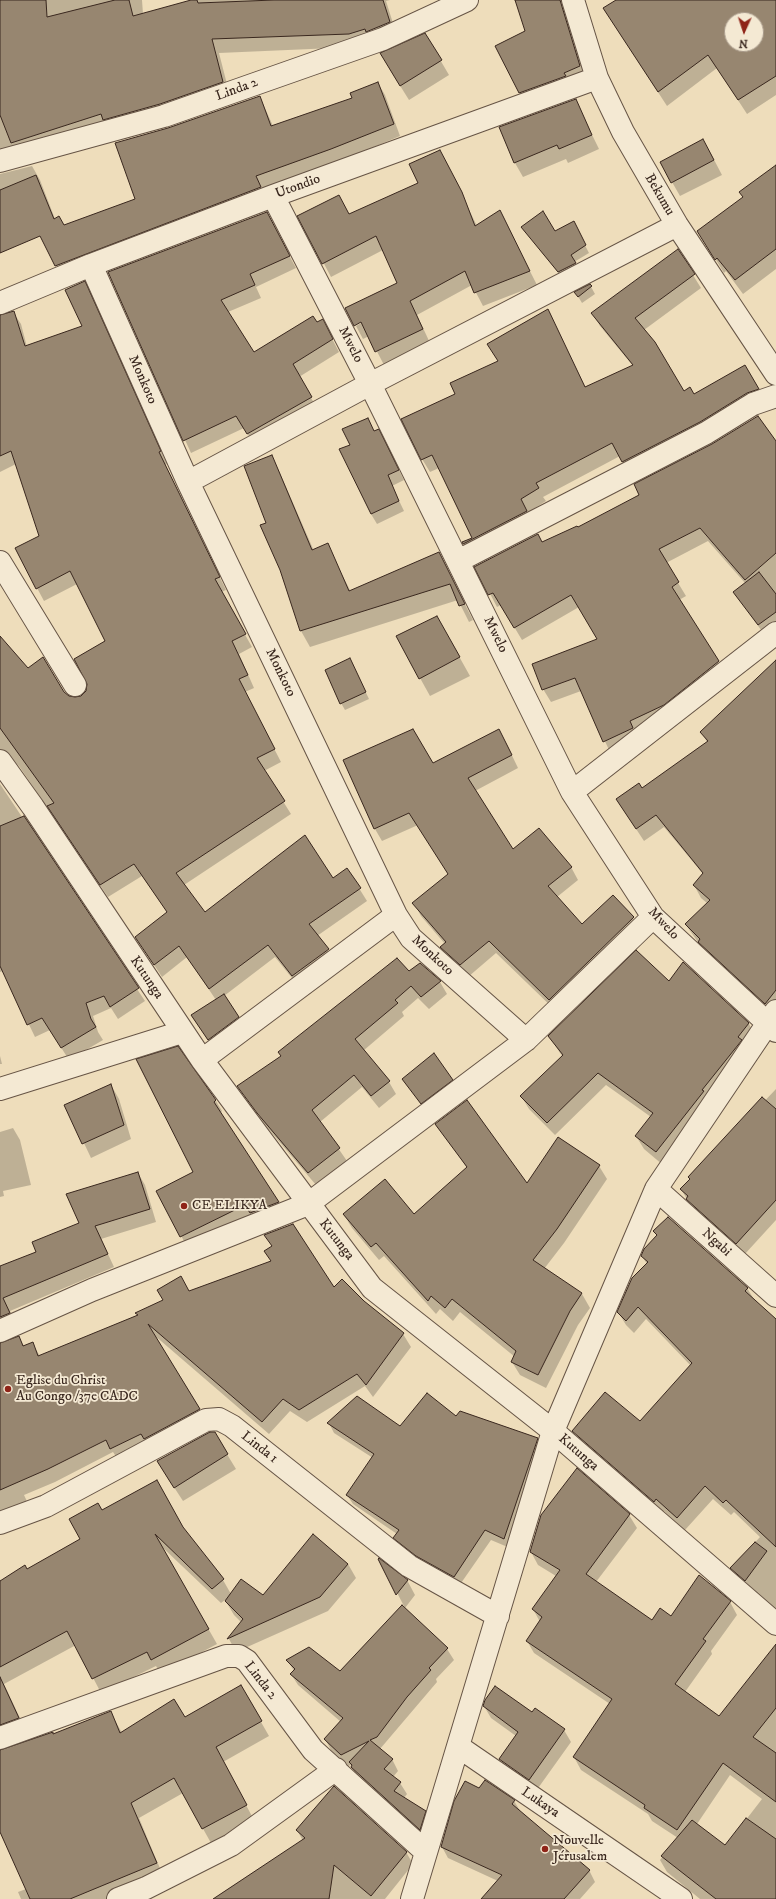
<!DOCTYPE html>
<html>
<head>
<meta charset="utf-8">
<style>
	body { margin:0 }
	#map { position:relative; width:776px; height:1899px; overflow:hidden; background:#edb; font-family:"IM FELL DW Pica",serif }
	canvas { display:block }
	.north { position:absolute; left:724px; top:12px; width:40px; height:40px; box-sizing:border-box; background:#f4e9d3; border:1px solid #a99b8b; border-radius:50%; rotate:183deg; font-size:11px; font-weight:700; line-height:16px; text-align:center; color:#39271e }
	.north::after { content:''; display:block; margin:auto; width:14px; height:18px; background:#8f2418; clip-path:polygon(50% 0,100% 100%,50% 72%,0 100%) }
</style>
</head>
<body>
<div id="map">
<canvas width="776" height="1899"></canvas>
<div class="north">N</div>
</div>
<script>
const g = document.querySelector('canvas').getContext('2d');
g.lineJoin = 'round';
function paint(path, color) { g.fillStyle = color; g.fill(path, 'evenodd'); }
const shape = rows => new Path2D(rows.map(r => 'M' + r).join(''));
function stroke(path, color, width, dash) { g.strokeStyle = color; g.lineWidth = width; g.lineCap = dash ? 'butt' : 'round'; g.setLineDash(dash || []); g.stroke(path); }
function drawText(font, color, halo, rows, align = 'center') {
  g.font = font + ' "IM FELL DW Pica",serif'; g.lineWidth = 3.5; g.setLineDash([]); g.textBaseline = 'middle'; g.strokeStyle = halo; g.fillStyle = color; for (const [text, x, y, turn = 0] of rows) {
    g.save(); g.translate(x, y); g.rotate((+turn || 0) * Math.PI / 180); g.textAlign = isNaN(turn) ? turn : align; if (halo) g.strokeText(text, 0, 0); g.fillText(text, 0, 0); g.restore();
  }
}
const shadow = shape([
	[0,0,142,0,143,14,195,0,390,0,386,1,397,36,357,47,219,53,230,96,0,165],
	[516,0,563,0,587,79,527,105,520,93,527,32],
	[618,0,776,0,776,95,747,114,717,68,667,106,604,9],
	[732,20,756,20,756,44,732,44],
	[425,34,449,75,409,100,389,68],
	[378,83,385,95,400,136,63,278,48,250,136,200,168,129,260,97,273,126,353,99],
	[575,100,599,149,568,163,566,159,523,177,515,163],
	[711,154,722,175,680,196,672,182],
	[447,165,477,226,500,212,537,285,483,306,472,285,417,315,430,343,384,365,369,336,363,339,356,326,366,320,398,284,383,250,331,277,299,216,349,215,419,184],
	[32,166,40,180,55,219,0,237,0,174],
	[776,166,776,269,743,294,726,271,724,273,707,245],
	[272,224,296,268,256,287,261,298,228,312,254,353,316,324,329,333,339,352,299,377,318,410,255,446,244,428,191,453,109,273],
	[522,227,555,232,577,230,589,253,574,262,579,270,563,279],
	[678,251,701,288,644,330,683,393,694,395,745,366,766,402,630,475,620,456,543,497,546,501,527,513,533,525,472,557,464,543,473,539,439,468,430,472,422,459,456,395,499,362,547,310,586,388,633,366,600,326,592,313],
	[84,282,167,464,165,465,226,590,221,592,252,647,239,654,254,688,245,692,281,762,264,771,291,814,184,885,204,914,333,879,347,869,367,901,317,936,335,962,300,988,275,957,224,996,246,1032,216,1054,193,1016,216,1000,187,957,162,977,136,937,168,913,142,876,108,897,19,766,14,762,0,763,0,638,28,670,69,697,76,698,82,697,87,692,106,641,77,584,44,601,37,588,40,536,16,464,0,472,0,316,13,312,21,324,27,347,83,327],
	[590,285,595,294,582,303,576,293],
	[367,419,375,432,384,441,404,480,392,486,404,511,377,524,371,514,351,446],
	[776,443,776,630,766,637,734,592,745,583,708,541,666,563,686,596,679,600,726,675,611,754,581,691,551,702,543,689,599,640,579,607,522,640,501,605,497,607,476,567,542,543],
	[271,456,280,473,314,551,327,545,351,592,439,554,473,620,469,622,458,600,310,647,301,631,268,523],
	[437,617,470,676,430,696,420,678],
	[353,666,369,699,345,710,341,703],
	[776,672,776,1012,773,1016,707,955,686,925,707,903,701,898,694,885,703,874,664,827,644,841,617,800,642,790,707,742,701,732],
	[506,743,518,768,475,791,513,851,571,867,578,880,557,897,582,925,633,918,640,930,557,1012,496,953,468,977,448,960,441,947,445,944,421,916,414,903,449,875,418,825,382,841,375,829,433,765],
	[0,784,145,1001,118,1019,111,1008,93,1016,98,1032,103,1040,69,1060,50,1030,35,1037,3,971,0,972],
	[683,963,749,1024,756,1037,663,1165,644,1149,636,1136,651,1117,606,1085,555,1135,529,1109,521,1096,562,1056,549,1036,669,983],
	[409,972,440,982,447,994,429,1009,418,998,402,1012,404,1016,363,1051,389,1082,396,1094,379,1108,362,1087,320,1122,347,1161,316,1185,266,1126,239,1087],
	[177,1048,216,1101,222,1111,220,1113,284,1213,187,1247,158,1191,195,1173],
	[0,1056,2,1064,0,1064],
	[404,1079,452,1080,458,1091,428,1114],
	[111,1085,119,1099,131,1139,91,1158,66,1105],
	[776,1089,776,1220,744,1255,694,1211,681,1189],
	[437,1124,527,1185,599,1166,607,1179,564,1243,544,1269,582,1294,590,1308,578,1325,546,1388,520,1375,512,1362,515,1357,460,1312,453,1321,440,1309,436,1314,384,1256,379,1260,352,1228,344,1215,414,1215,467,1168],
	[13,1128,20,1140,31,1185,3,1191,4,1196,0,1197,0,1132],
	[138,1173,145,1185,156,1222,101,1239,114,1267,10,1311,16,1326,0,1335,0,1267,37,1253,80,1224],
	[654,1231,747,1288,755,1301,776,1320,776,1613,739,1581,731,1568,760,1537,734,1512,731,1515,713,1499,685,1530,664,1511,662,1514,581,1444,574,1431,640,1422,691,1366,646,1319,634,1333,626,1325,618,1312,647,1264,642,1256,657,1236],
	[334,1289,364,1302,403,1334,411,1347,373,1397,365,1386,307,1422,290,1411,269,1434,154,1335,207,1422,119,1461,113,1452,55,1482,24,1495,32,1512,0,1525,0,1344,19,1337,24,1346,32,1343,40,1356,138,1316,136,1313,189,1292],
	[456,1417,537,1439,543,1449,510,1548,491,1540,459,1586,400,1547,395,1538,397,1534,353,1504,347,1495,373,1458,334,1433,329,1423,401,1428],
	[214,1433,236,1469,183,1501,166,1475],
	[577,1470,629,1515,637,1528,596,1582,652,1621,730,1602,737,1615,711,1651,712,1654,685,1692,719,1718,776,1645,776,1899,700,1899,667,1872,660,1860,678,1838,652,1821,648,1814,581,1770,574,1757,610,1704,534,1653,527,1641,540,1622,533,1609,556,1576,538,1565,531,1552],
	[730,1775,762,1799,725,1847,697,1824],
	[102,1511,183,1529,223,1580,231,1594,263,1596,348,1564,356,1578,328,1611,236,1652,229,1639,242,1623,234,1615,225,1600,221,1603,161,1546,217,1644,161,1674,156,1666,101,1693,76,1645,4,1684,27,1733,0,1744,0,1579,1,1581,27,1570,82,1540],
	[381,1562,407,1580,415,1595,405,1608],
	[402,1607,447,1649,454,1660,436,1679,437,1682,380,1749,392,1759,398,1771,393,1777,400,1783,407,1794,404,1798,425,1811,431,1823,426,1840,358,1779,351,1765,348,1766,331,1750,325,1739,341,1722,298,1685,291,1674,294,1671,287,1660,340,1673],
	[241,1687,269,1736,223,1762,254,1820,211,1843,183,1793,139,1818,164,1878,115,1899,21,1899,18,1892,26,1889,0,1830,0,1751,53,1736,111,1713,122,1733,185,1718],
	[484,1706,532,1714,564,1730,571,1742,536,1791,507,1771,500,1759,516,1736,491,1718],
	[485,1781,514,1801,521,1812,589,1870,595,1882,580,1899,493,1899,498,1881,448,1858,442,1847],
	[297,1830,406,1852,413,1864,385,1899,215,1899,303,1841]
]);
const building = shape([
	[0,0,46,0,47,17,115,0,129,0,133,16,191,0,197,0,198,3,274,0,383,0,390,22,366,32,365,29,349,34,212,39,223,82,160,104,103,120,101,114,11,143,0,115,0,0],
	[515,0,560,0,580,66,564,73,566,76,519,93,495,46,525,31,515,0],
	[616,0,776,0,776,76,738,100,708,55,658,92,603,8,616,0],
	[732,20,756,20,756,44,732,44,732,20],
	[425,33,442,60,400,86,380,53,425,33],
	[378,82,394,124,331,149,256,176,261,187,55,266,40,236,0,253,0,190,36,175,54,219,59,216,64,225,135,199,115,143,168,128,260,96,271,126,352,98,350,93,378,82],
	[576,99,592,135,559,149,557,145,514,163,499,127,576,99],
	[703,139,714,160,671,183,660,162,703,139],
	[440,150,462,192,475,226,500,210,530,271,474,293,465,271,410,301,423,329,375,352,361,322,354,326,345,308,397,283,376,236,322,264,297,216,339,195,349,214,418,183,409,164,440,150],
	[776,165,776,249,735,280,717,258,715,260,697,231,743,197,739,192,776,165],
	[543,211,555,231,574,221,586,245,571,255,576,263,558,272,521,227,543,211],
	[267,212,290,256,250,274,255,285,221,300,254,352,313,316,317,322,323,319,333,339,293,364,312,397,247,434,236,416,183,441,108,272,267,212],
	[678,249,695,274,635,318,655,342,684,391,690,387,694,394,745,365,759,389,747,393,700,422,622,462,612,443,536,483,539,488,521,499,527,511,463,544,462,542,472,538,432,455,421,460,401,419,455,394,450,383,498,361,487,344,548,309,585,387,633,365,591,313,678,249],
	[85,281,161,451,159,452,220,577,215,579,246,634,232,641,248,675,239,679,275,749,257,758,285,801,176,873,205,912,305,835,333,878,347,868,361,888,309,924,329,949,292,976,268,945,209,989,179,946,154,965,135,937,167,912,134,864,100,885,47,806,54,803,0,728,0,636,28,668,43,657,64,692,69,696,75,697,81,696,86,691,87,684,74,659,105,641,70,571,36,589,15,548,39,536,11,451,0,456,0,315,14,311,25,346,82,326,65,290,85,281],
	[590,284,592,286,578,297,574,292,590,284],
	[758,416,776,441,776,553,745,580,700,528,659,549,679,582,672,587,719,661,664,705,630,721,633,728,603,742,575,678,542,690,532,664,597,639,571,595,514,628,493,593,488,595,474,567,538,534,542,542,577,526,578,527,639,495,634,484,712,444,758,416],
	[368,418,374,431,379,429,399,470,388,475,399,501,371,514,339,449,350,445,342,429,368,418],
	[272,455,312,550,328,543,349,591,439,552,465,604,459,606,450,584,300,631,280,570,260,525,266,523,244,466,272,455],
	[759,572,776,594,776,612,758,625,733,592,759,572],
	[437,616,460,657,419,679,396,636,437,616],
	[350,658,366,692,340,704,325,670,350,658],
	[776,660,776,990,765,1004,698,942,700,939,685,924,710,900,693,885,703,873,656,815,636,829,616,799,639,783,642,788,708,741,700,732,776,660],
	[413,729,433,763,499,729,512,755,468,778,513,849,539,828,572,867,548,886,582,924,613,895,634,917,549,1000,489,941,460,965,440,947,446,942,412,903,448,874,409,813,374,829,343,760,413,729],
	[24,816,139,988,110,1007,104,996,86,1003,91,1019,96,1027,61,1048,42,1018,27,1025,0,966,0,826,24,816],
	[636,950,669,981,683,962,749,1023,738,1037,742,1040,702,1090,704,1091,656,1152,635,1136,653,1113,598,1073,547,1123,520,1096,563,1055,548,1036,636,950],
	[397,958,409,971,420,963,441,981,421,997,411,986,395,1000,398,1003,355,1039,390,1081,371,1096,354,1075,312,1110,340,1148,308,1173,257,1113,237,1086,281,1056,278,1052,397,958],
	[224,994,239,1017,208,1040,191,1015,224,994],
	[178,1046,216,1100,214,1102,279,1202,250,1213,245,1205,180,1237,156,1191,193,1172,136,1059,178,1046],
	[434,1053,453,1080,421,1104,402,1079,434,1053],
	[111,1084,124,1125,82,1144,64,1105,111,1084],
	[762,1097,776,1109,776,1200,736,1244,686,1199,688,1196,680,1189,690,1179,688,1177,762,1097],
	[467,1100,527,1183,558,1137,600,1165,557,1229,533,1260,582,1293,570,1311,538,1375,511,1362,516,1351,452,1299,445,1308,431,1296,428,1301,376,1243,371,1247,343,1214,385,1179,414,1214,467,1167,435,1124,467,1100],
	[138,1172,150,1209,95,1226,108,1254,3,1298,10,1313,0,1317,0,1266,36,1252,32,1242,79,1223,66,1194,138,1172],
	[668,1217,748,1288,745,1291,776,1319,776,1547,726,1500,723,1503,705,1486,677,1518,656,1499,654,1502,572,1431,605,1392,640,1421,692,1363,638,1307,626,1321,617,1312,632,1278,648,1262,641,1256,644,1249,657,1235,653,1231,668,1217],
	[293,1224,334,1287,342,1279,364,1301,404,1333,366,1385,357,1374,299,1410,283,1399,262,1422,148,1324,200,1409,144,1439,141,1434,110,1449,106,1440,48,1469,0,1490,0,1343,19,1336,23,1346,33,1342,38,1356,138,1315,135,1313,163,1300,157,1290,181,1276,189,1291,271,1261,264,1251,272,1246,264,1235,293,1224],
	[427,1393,456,1416,460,1411,538,1438,504,1539,485,1530,454,1577,416,1556,393,1538,399,1530,346,1495,374,1454,327,1423,357,1396,400,1426,427,1393],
	[210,1432,215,1432,228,1454,174,1488,157,1461,210,1432],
	[577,1468,630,1514,586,1574,652,1620,660,1608,671,1616,699,1575,731,1601,703,1639,706,1641,675,1684,719,1716,776,1644,776,1708,753,1737,776,1753,776,1802,723,1763,677,1830,644,1808,645,1805,573,1757,612,1699,526,1641,542,1617,532,1609,560,1570,530,1552,541,1515,577,1468],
	[157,1480,183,1527,224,1579,212,1589,155,1534,209,1629,151,1660,147,1652,92,1679,67,1631,0,1667,0,1581,25,1565,27,1569,80,1539,69,1519,98,1503,102,1510,157,1480],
	[313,1534,348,1564,320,1597,227,1639,243,1619,225,1601,241,1579,263,1595,313,1534],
	[755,1542,767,1551,745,1581,730,1568,755,1542],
	[379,1558,408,1580,396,1595,378,1559,379,1558],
	[402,1605,448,1648,429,1668,431,1670,407,1697,377,1737,370,1740,393,1759,384,1769,401,1782,394,1791,426,1811,420,1830,351,1767,352,1765,349,1762,369,1741,341,1755,324,1739,343,1718,290,1674,295,1669,286,1660,309,1647,340,1671,402,1605],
	[0,1677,19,1718,0,1725,0,1677],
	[241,1685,262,1721,216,1747,247,1805,202,1829,174,1778,131,1803,157,1863,70,1899,30,1899,0,1832,0,1750,53,1732,53,1734,111,1711,120,1733,174,1699,185,1717,241,1685],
	[495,1686,532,1712,535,1708,565,1729,529,1780,499,1759,518,1732,483,1706,485,1700,495,1686],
	[485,1780,515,1800,512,1804,590,1870,564,1899,481,1899,502,1875,441,1847,454,1801,465,1781,479,1788,485,1780],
	[334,1786,407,1852,371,1896,334,1865,329,1899,213,1899,305,1838,296,1830,334,1786],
	[746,1818,776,1839,776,1899,716,1899,661,1856,692,1820,725,1845,746,1818]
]);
const minor = shape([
	[573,0,597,78,623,132,677,225,776,374],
	[0,161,164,116,383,39,467,0],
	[273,196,370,384,572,792,653,917,776,1031],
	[91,265,188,482,396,915,411,938,526,1040],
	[0,303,91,265,273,196,597,78],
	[188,482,370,384,677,225],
	[458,561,706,433,753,404,776,396],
	[0,562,75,685],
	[0,761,33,807,202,1060,372,1288,553,1431,776,1624],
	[572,792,776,633],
	[202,1060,396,915],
	[0,1089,182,1032],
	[656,1189,776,1296],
	[0,1331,92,1290,308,1204,526,1040,653,917],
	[0,1523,46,1506,206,1420,219,1419,232,1426,409,1566,498,1616],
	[0,1738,226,1656,239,1656,247,1661,313,1750,426,1852],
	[459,1747,681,1899],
	[118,1899,146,1888,231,1845,336,1769],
	[412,1899,553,1431,656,1189,776,1011]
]);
const markers = [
	[184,1206,4,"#8f2418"],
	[8,1389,4,"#8f2418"],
	[545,1849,4,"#8f2418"]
];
const streetNames = [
	["Linda 2",237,90,-20],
	["Utondio",298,187,-20],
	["Bekumu",659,195,60],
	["Mwelo",350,345,63],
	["Monkoto",142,380,66],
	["Mwelo",495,635,64],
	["Monkoto",280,673,64],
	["Mwelo",663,924,47],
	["Monkoto",432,956,43],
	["Kutunga",146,978,56],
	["Kutunga",336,1240,52],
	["Ngabi",716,1243,42],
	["Linda 1",259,1448,38],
	["Kutunga",578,1453,41],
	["Linda 2",260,1681,52],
	["Lukaya",540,1803,34]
];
const poiNames = [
	["CE ELIKYA",192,1206],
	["Eglise du Christ",16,1381],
	["Au Congo /37e CADC",16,1397],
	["Nouvelle",553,1841],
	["Jérusalem",553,1857]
];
paint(shadow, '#0003');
paint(building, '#978670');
stroke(building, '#39271e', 1);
stroke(minor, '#665445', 24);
stroke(minor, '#f4e9d3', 22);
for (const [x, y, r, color] of markers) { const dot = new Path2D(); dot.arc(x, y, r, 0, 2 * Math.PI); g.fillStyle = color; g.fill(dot); stroke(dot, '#f4e9d3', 1.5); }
drawText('14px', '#39271e', '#f4e9d3', streetNames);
drawText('14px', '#39271e', '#f4e9d3', poiNames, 'left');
</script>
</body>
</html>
